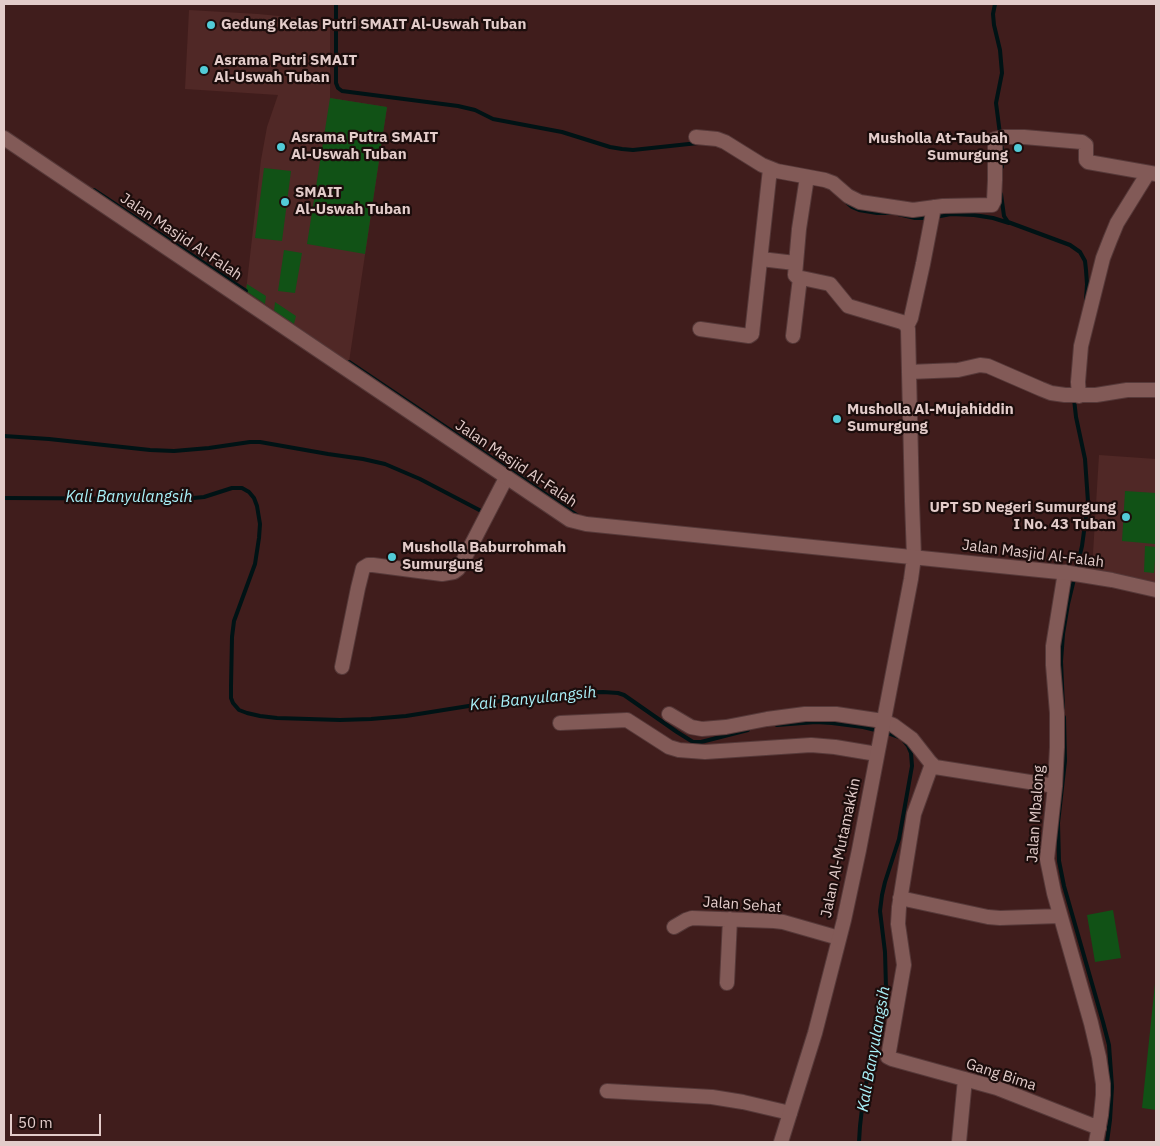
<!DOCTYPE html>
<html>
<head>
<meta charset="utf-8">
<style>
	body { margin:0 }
	#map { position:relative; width:1160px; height:1146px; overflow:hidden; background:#401d1c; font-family:"IBM Plex Sans",sans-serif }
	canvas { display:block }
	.frame { position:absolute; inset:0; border:5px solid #e3ccca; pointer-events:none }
	.scale { position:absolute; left:10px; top:1114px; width:91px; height:22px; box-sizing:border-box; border:2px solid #e3ccca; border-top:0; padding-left:6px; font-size:15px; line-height:18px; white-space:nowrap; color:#e3ccca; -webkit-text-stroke:4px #1c0d0c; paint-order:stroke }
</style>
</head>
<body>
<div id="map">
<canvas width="1160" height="1146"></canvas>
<div class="frame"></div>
<div class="scale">50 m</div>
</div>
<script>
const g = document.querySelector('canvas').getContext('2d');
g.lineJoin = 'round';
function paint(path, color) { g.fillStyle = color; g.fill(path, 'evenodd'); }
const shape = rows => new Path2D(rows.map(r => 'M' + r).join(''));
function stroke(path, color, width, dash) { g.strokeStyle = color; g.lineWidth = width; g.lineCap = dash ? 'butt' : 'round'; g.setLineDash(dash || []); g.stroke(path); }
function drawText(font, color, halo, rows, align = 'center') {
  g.font = font + ' "IBM Plex Sans",sans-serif'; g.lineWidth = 4.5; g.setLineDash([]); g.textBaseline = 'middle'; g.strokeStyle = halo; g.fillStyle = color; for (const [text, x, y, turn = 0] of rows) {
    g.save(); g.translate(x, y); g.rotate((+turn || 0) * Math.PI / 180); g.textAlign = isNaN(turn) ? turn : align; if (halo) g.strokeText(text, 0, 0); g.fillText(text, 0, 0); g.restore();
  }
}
const built = shape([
	[189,10,258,14,330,21,330,98,387,107,349,362,246,291,261,160,267,127,278,95,185,89],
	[1099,455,1156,459,1156,584,1092,570]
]);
const green = shape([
	[330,98,387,107,365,254,307,244],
	[264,168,291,171,282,241,255,238],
	[284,250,302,253,295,293,278,291],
	[247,284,266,296,265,304,246,291],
	[275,302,296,316,294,324,274,311],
	[1125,491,1156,493,1155,544,1122,541],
	[1145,546,1156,547,1154,573,1144,572],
	[1113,910,1121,958,1095,962,1087,915],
	[1156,974,1156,1110,1142,1108]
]);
const stream = shape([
	[336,4,336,83,338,88,342,91,458,106,475,110,493,119,562,132,610,147,622,149,633,150,698,143],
	[995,4,993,14,994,25,1000,50,1002,73,996,103,1000,134],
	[1001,141,1002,151,1002,167],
	[94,190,246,291],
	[1001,194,1004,216,1008,222,1070,245,1080,252,1085,261,1086,270,1087,284,1086,300],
	[844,200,852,207,859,210,877,213,891,213],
	[898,214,915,218,928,218],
	[935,217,951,214,974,215,993,218,1009,223],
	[349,362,578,516],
	[4,436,49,439,150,450,174,451,209,448,250,442,260,442,328,454,363,459,385,464,420,479,485,513],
	[4,498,183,499,204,497,232,488,242,488,249,492,254,498,257,506,260,524,259,538,255,564,234,621,232,637,231,686,231,698,233,703,239,710,247,713,260,716,277,718,340,720,371,719,406,716,525,697,569,693,603,692,618,693,624,695,677,732,693,742,701,742,748,730],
	[1063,708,1061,661,1063,634,1068,604,1082,546,1088,502,1085,459,1076,417,1074,399],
	[1064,717,1065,761,1058,823,1059,861,1064,886,1103,1022,1109,1045,1112,1087,1110,1120,1107,1142],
	[777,725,816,722,832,723,863,727,888,733,899,737],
	[859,1142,860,1126,863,1100,873,1048,884,1003,886,988,885,952,880,911,882,895,885,882,899,839,912,766,911,753,908,746,904,741]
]);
const minor = shape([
	[696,137,717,139,725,142,762,165,777,171,825,180,833,183,848,196,860,202,913,210,943,206,992,205,994,201,995,180,995,139,1004,137,1024,137,1082,142,1086,145,1086,160,1088,162,1156,174],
	[807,177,799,229,795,275,797,277,830,284,848,306,902,322,906,325,908,329,912,501,914,557],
	[761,259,795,263],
	[907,326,911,318,923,264,934,207],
	[700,329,749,336,752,334,770,169],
	[793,336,800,278],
	[909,372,958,370,980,365,988,366,1041,389,1051,393,1065,395,1096,395,1127,390,1156,390],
	[1079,396,1078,382,1081,346,1103,258,1110,240,1117,223,1148,173],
	[1065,572,1053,646,1053,665,1057,713,1057,747,1055,786,1047,859,1054,893,1091,1023,1099,1057,1103,1084,1103,1095,1101,1115,1096,1142],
	[342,667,358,588,363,568,368,565,373,565,442,574,454,572,458,569,463,561,506,478],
	[669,714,691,727,702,729,726,727,767,719,805,714,836,714,883,721,893,725,912,739,930,762,935,767,1055,786],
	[560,723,627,720,669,747,679,750,705,752,811,745,835,747,877,754],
	[932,764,914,814,899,907,898,924,904,965,888,1057,892,1059,997,1088,1099,1128],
	[900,898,988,917,1000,918,1060,916],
	[674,927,686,920,692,918,774,921,783,922,839,938],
	[727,983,730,919],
	[607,1091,712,1097,743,1102,790,1113],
	[959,1142,965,1079]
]);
const tertiary = shape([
	[4,138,570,520,586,524,1069,573,1112,580,1156,590],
	[781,1142,815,1033,844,920,859,850,911,579,914,557]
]);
const markers = [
	[211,25,5,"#52cbd7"],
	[204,70,5,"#52cbd7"],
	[281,147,5,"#52cbd7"],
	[1018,148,5,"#52cbd7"],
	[285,202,5,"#52cbd7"],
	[837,419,5,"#52cbd7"],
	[1126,517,5,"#52cbd7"],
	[392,557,5,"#52cbd7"]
];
const poiNames = [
	["Gedung Kelas Putri SMAIT Al-Uswah Tuban",221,25],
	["Asrama Putri SMAIT",214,61],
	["Al-Uswah Tuban",214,78],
	["Asrama Putra SMAIT",291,138],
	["Al-Uswah Tuban",291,155],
	["Musholla At-Taubah",1008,139,"right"],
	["Sumurgung",1008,156,"right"],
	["SMAIT",295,193],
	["Al-Uswah Tuban",295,210],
	["Musholla Al-Mujahiddin",847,410],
	["Sumurgung",847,427],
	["UPT SD Negeri Sumurgung",1116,508,"right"],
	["I No. 43 Tuban",1116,525,"right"],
	["Musholla Baburrohmah",402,548],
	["Sumurgung",402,565]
];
const streetNames = [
	["Jalan Masjid Al-Falah",181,237,34],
	["Jalan Masjid Al-Falah",516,464,34],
	["Jalan Masjid Al-Falah",1033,554,7],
	["Jalan Mbalong",1036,814,-86],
	["Jalan Al-Mutamakkin",841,848,-78],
	["Jalan Sehat",742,905,4],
	["Gang Bima",1001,1075,18]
];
const waterNames = [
	["Kali Banyulangsih",129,497],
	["Kali Banyulangsih",533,699,-6],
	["Kali Banyulangsih",874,1049,-80]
];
paint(built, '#502826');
paint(green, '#115216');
stroke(stream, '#001315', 4);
stroke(minor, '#563939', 16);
stroke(tertiary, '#563939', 16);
stroke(minor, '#825a57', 14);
stroke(tertiary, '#825a57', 14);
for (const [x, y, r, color] of markers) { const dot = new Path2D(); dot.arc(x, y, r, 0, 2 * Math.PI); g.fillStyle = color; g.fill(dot); stroke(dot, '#1c0d0c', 2); }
drawText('bold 15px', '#e3ccca', '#1c0d0c', poiNames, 'left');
drawText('15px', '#e3ccca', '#1c0d0c', streetNames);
drawText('italic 16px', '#a9f1f9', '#1c0d0c', waterNames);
</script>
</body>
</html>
